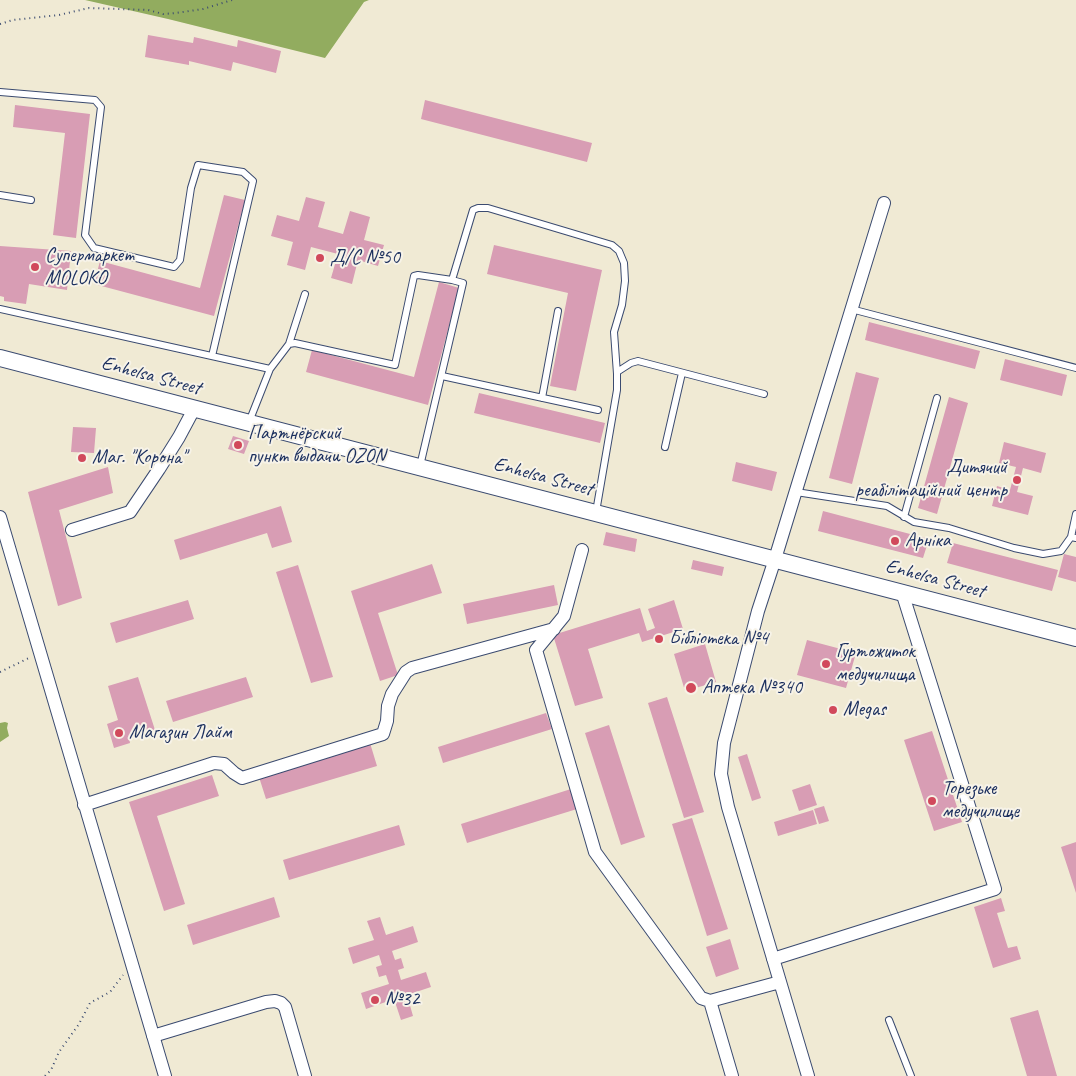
<!DOCTYPE html>
<html>
<head>
<meta charset="utf-8">
<style>
	body { margin:0 }
	canvas { display:block; background:#f0ead4 }
</style>
</head>
<body>
<canvas width="1076" height="1076"></canvas>
<script>
const g = document.querySelector('canvas').getContext('2d');
g.lineJoin = 'round';
function paint(path, color) { g.fillStyle = color; g.fill(path, 'evenodd'); }
const shape = rows => new Path2D(rows.map(r => 'M' + r).join(''));
function stroke(path, color, width, dash) { g.strokeStyle = color; g.lineWidth = width; g.lineCap = dash ? 'butt' : 'round'; g.setLineDash(dash || []); g.stroke(path); }
function drawText(font, color, halo, rows, align = 'center') {
  g.font = font + ' Caveat,sans-serif'; g.lineWidth = 4; g.setLineDash([]); g.textBaseline = 'middle'; g.strokeStyle = halo; g.fillStyle = color; for (const [text, x, y, turn = 0] of rows) {
    g.save(); g.translate(x, y); g.rotate((+turn || 0) * Math.PI / 180); g.textAlign = isNaN(turn) ? turn : align; if (halo) g.strokeText(text, 0, 0); g.fillText(text, 0, 0); g.restore();
  }
}
const forest = shape([
	[85,0,369,0,364,2,325,58,168,19],
	[5,722,8,723,7,728,9,736,0,742,0,723]
]);
const building = shape([
	[148,35,193,43,194,37,237,47,238,40,281,51,276,73,233,62,231,71,189,61,189,65,145,57],
	[425,100,592,143,587,162,421,119],
	[15,105,90,114,76,238,53,235,65,133,13,127],
	[224,195,245,200,214,316,94,284,100,261,200,288],
	[306,197,325,202,318,227,343,234,350,211,370,217,364,240,384,245,378,266,358,260,352,284,331,278,338,254,311,247,305,270,287,265,293,242,271,236,277,215,299,221],
	[494,245,602,270,576,391,550,386,568,293,487,274],
	[0,246,71,251,67,290,29,284,26,304,4,301,4,297,0,296],
	[439,282,459,288,428,405,306,372,312,350,414,377],
	[869,322,980,351,975,369,865,340],
	[1005,359,1067,375,1062,396,1000,380],
	[856,372,879,378,852,484,829,478],
	[479,393,605,423,600,443,474,413],
	[949,397,968,403,937,514,918,508],
	[73,427,96,428,94,453,71,452],
	[233,436,249,441,244,454,228,449],
	[1004,442,1046,453,1041,473,1023,468,1017,492,1033,496,1028,515,992,506,997,486,1010,490,1016,467,999,463],
	[736,462,777,472,772,491,732,481],
	[108,467,113,493,59,510,82,598,58,606,28,492],
	[281,506,292,542,272,548,267,533,180,560,174,540],
	[823,511,929,539,923,558,818,531],
	[606,532,637,539,635,552,603,545],
	[953,543,1058,570,1052,591,947,563],
	[1064,554,1076,557,1076,582,1058,577],
	[693,560,724,567,722,576,691,569],
	[432,564,442,593,378,613,398,675,380,681,351,591],
	[298,565,333,677,311,683,276,572],
	[554,585,558,605,467,624,463,604],
	[188,600,194,619,116,643,110,623],
	[674,600,683,629,642,642,639,633,588,649,603,698,575,706,553,635,640,608,647,631,655,628,648,609],
	[807,640,856,653,846,688,797,675],
	[705,644,716,682,685,691,674,654],
	[138,677,155,730,129,738,130,743,114,748,107,724,118,720,108,686],
	[246,677,253,697,173,722,166,701],
	[667,697,704,812,684,818,648,703],
	[546,713,552,729,443,763,438,747],
	[609,725,645,837,621,845,585,733],
	[932,731,962,822,934,831,904,740],
	[370,743,377,766,266,799,259,777],
	[747,754,761,798,752,801,738,757],
	[212,775,219,796,157,816,185,904,164,911,129,802],
	[810,784,817,805,799,811,792,790],
	[571,789,577,809,467,843,461,824],
	[824,806,829,821,819,824,814,809],
	[813,810,817,824,778,836,774,822],
	[692,818,728,929,707,936,672,824],
	[399,825,405,845,289,880,283,860],
	[1076,842,1076,893,1061,847],
	[274,897,280,917,193,945,187,925],
	[1001,898,1005,911,997,913,1008,948,1017,946,1021,959,993,968,974,907],
	[380,917,386,935,413,926,418,942,392,951,395,960,401,958,404,968,398,970,401,980,426,972,431,987,407,995,413,1016,401,1020,394,999,366,1009,361,993,389,984,386,975,379,977,376,967,382,965,379,955,353,964,348,948,374,940,367,921],
	[730,939,739,969,716,977,706,947],
	[1038,1010,1057,1076,1027,1076,1010,1018]
]);
const path = shape([
	[0,24,13,20,59,15,89,8,148,10,163,14,176,13,203,9,232,0],
	[0,672,29,658],
	[45,1076,51,1070,59,1052,79,1024,90,1003,110,992,123,975]
]);
const service = shape([
	[0,92,95,100,101,107,85,235,94,248,174,267,180,260,191,188,198,165,243,172,253,181,212,356],
	[0,195,31,200],
	[0,309,270,369],
	[851,309,1076,368],
	[289,344,305,294],
	[617,372,631,363,638,361,764,394],
	[442,376,598,410],
	[542,398,558,311],
	[249,422,270,369,289,344,295,343,395,365,414,276,418,275,452,280],
	[665,447,682,373],
	[420,466,463,283,452,280,473,210,478,208,488,208,612,245,619,251,624,263,625,281,622,305,614,332,617,374,617,390,596,512],
	[796,492,887,506,914,522,949,528,1014,548,1043,554,1061,551,1071,537,1076,538],
	[904,517,937,398],
	[1071,537,1076,514],
	[889,1020,911,1076]
]);
const minor = shape([
	[0,517,165,1076],
	[72,530,130,512,159,469,179,437,194,409],
	[582,550,564,616,536,650,595,852,701,998,710,1001,780,982],
	[84,805,214,763,224,764,234,773,242,778,383,734,387,721,388,706,392,694,406,672,412,668,554,629],
	[773,959,995,889,902,592],
	[710,1001,732,1076],
	[153,1036,266,1002,275,1001,281,1003,285,1007,305,1076],
	[808,1076,728,807,721,774,724,743,758,611,775,559,884,203]
]);
const tertiary = shape([
	[0,358,1076,638]
]);
const markers = [
	[320,258,5,"#d1495b"],
	[35,267,5,"#d1495b"],
	[238,445,5,"#d1495b"],
	[82,458,5,"#d1495b"],
	[1017,480,5,"#d1495b"],
	[895,541,5,"#d1495b"],
	[659,639,5,"#d1495b"],
	[826,664,5,"#d1495b"],
	[691,688,6,"#d1495b"],
	[833,710,5,"#d1495b"],
	[119,733,5,"#d1495b"],
	[932,801,5,"#d1495b"],
	[375,1000,5,"#d1495b"]
];
const poiNames = [
	["Супермаркет",45,256],
	["MOLOKO",45,279],
	["Д/С №50",330,258],
	["Партнёрский",248,434],
	["пункт выдачи OZON",248,457],
	["Маг. \"Корона\"",92,458],
	["Дитячий",1007,468,"right"],
	["реабілітаційний центр",1007,491,"right"],
	["Арніка",905,541],
	["Бібліотека №4",669,639],
	["Гуртожиток",836,652],
	["медучилища",836,675],
	["Аптека №340",702,688],
	["Megas",843,710],
	["Магазин Лайм",129,733],
	["Торезьке",942,789],
	["медучилище",942,812],
	["№32",385,1000]
];
const streetNames = [
	["Enhelsa Street",151,376,15],
	["Enhelsa Street",543,477,15],
	["Enhelsa Street",935,579,15]
];
paint(forest, '#92ac5f');
paint(building, '#d89db4');
stroke(service, '#3b4b70', 8);
stroke(minor, '#3b4b70', 14);
stroke(tertiary, '#3b4b70', 18);
stroke(path, '#3b4b70', 2, [1, 4]);
stroke(service, '#fff', 6);
stroke(minor, '#fff', 12);
stroke(tertiary, '#fff', 16);
for (const [x, y, r, color] of markers) { const dot = new Path2D(); dot.arc(x, y, r, 0, 2 * Math.PI); g.fillStyle = color; g.fill(dot); stroke(dot, '#f7f3e8', 2); }
drawText('20px', '#1b2f5e', '#f7f3e8', poiNames, 'left');
drawText('20px', '#1b2f5e', '#f7f3e8', streetNames);
</script>
</body>
</html>
